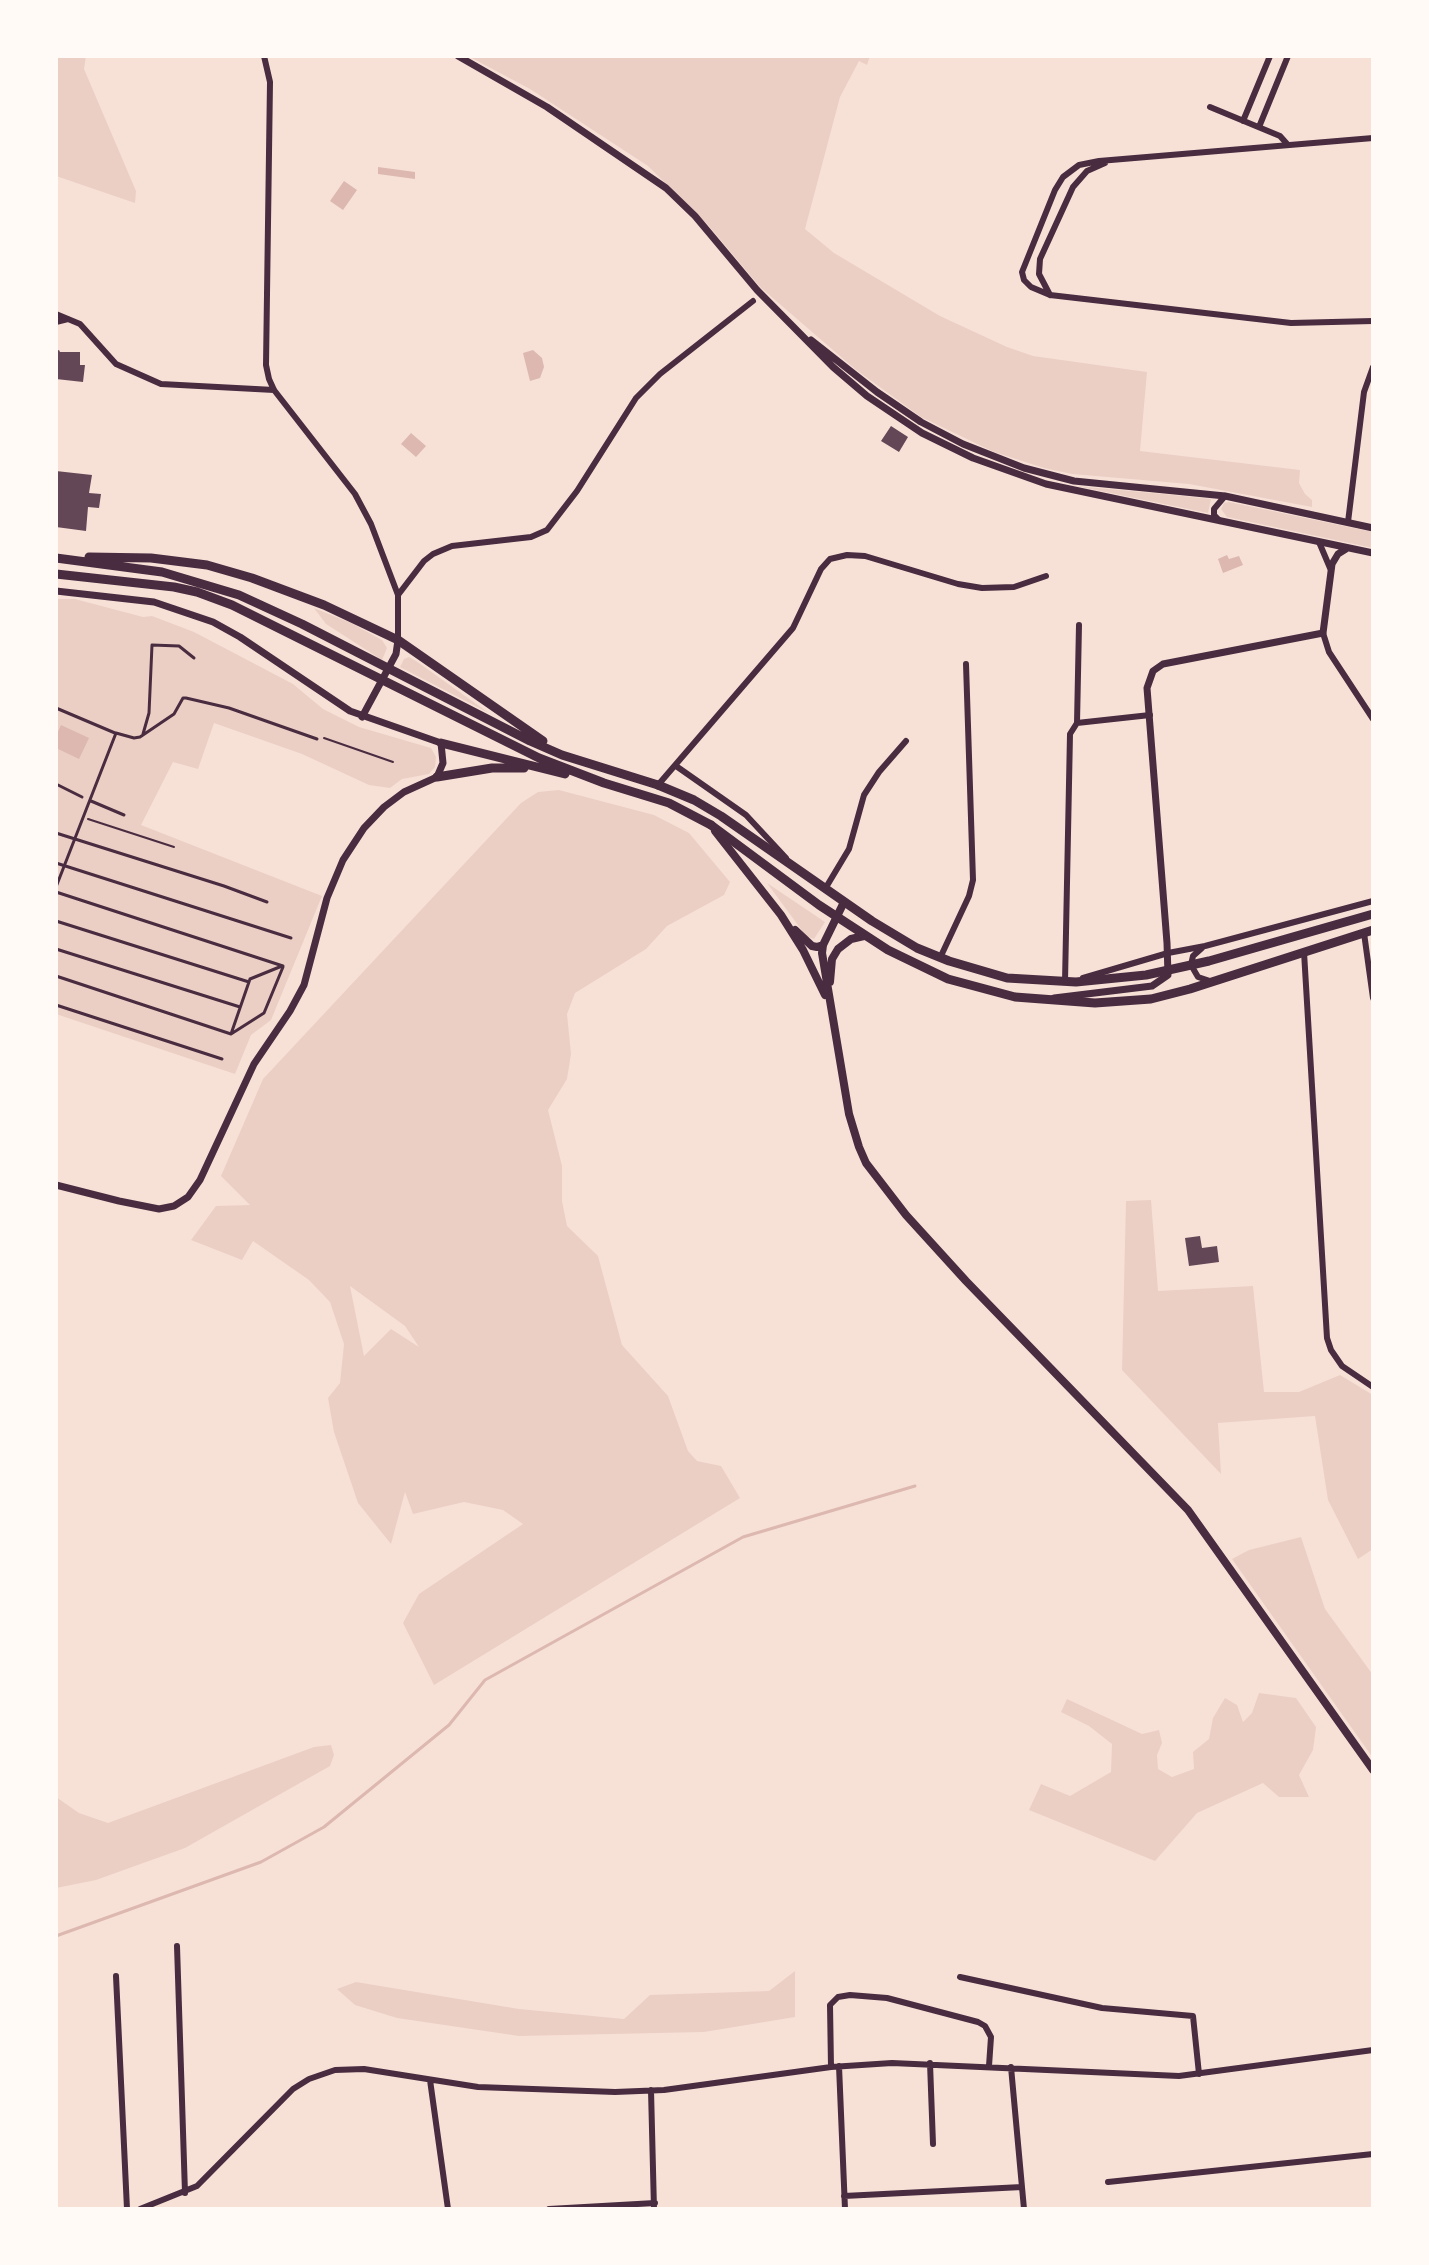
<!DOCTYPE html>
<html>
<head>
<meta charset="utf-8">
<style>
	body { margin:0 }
	#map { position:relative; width:1429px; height:2265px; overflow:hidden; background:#f7e1d7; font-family:Cabin,sans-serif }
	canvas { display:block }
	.frame { position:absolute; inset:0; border:58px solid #fffaf5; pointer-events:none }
</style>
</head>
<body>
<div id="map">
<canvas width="1429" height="2265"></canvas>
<div class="frame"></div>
</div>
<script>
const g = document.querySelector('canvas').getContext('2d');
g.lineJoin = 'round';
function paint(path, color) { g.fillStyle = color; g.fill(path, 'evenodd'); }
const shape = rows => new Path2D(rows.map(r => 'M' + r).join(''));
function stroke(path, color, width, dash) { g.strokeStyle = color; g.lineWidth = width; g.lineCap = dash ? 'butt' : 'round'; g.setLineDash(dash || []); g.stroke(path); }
const green = shape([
	[56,56,86,56,84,69,136,191,135,203,56,176],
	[468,56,870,56,867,65,859,61,840,97,805,229,834,253,940,316,1007,347,1033,356,1147,372,1140,451,1300,470,1299,483,1305,494,1312,500,1312,507,1189,484,1072,474,1044,468,994,452,921,417,855,369,760,287,708,225,648,166,530,89],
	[1076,486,1163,494,1211,499,1208,513],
	[1229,502,1373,532,1373,548,1227,517,1221,509,1224,503],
	[56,599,75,599,143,617,152,616,194,632,293,684,323,709,359,727,431,748,436,757,435,767,429,774,402,779,390,788,369,785,302,754,214,723,198,769,173,762,141,825,322,896,271,1020,251,1035,235,1074,56,1014],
	[314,608,351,623,382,640,387,648,382,660,326,624],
	[409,657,416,661,489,713,400,667,404,659],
	[559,790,654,815,689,833,730,882,724,895,667,926,646,949,575,993,567,1014,571,1054,567,1079,548,1110,562,1166,562,1201,567,1226,598,1256,622,1345,668,1396,688,1451,697,1461,721,1466,740,1498,434,1685,403,1623,419,1594,523,1524,503,1510,464,1502,413,1514,405,1492,391,1544,358,1503,334,1432,328,1398,340,1383,344,1344,330,1302,309,1280,253,1241,242,1260,191,1240,216,1206,250,1205,221,1176,263,1079,521,803,538,792],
	[350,1286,405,1326,419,1347,391,1329,364,1356],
	[767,883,825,922,814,939,806,936],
	[1151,1200,1158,1291,1253,1286,1264,1392,1299,1392,1340,1375,1373,1395,1373,1549,1358,1559,1328,1500,1315,1416,1218,1423,1221,1474,1122,1370,1126,1201],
	[1301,1537,1325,1609,1373,1675,1373,1758,1232,1559,1249,1550],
	[1259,1693,1296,1698,1316,1727,1313,1750,1299,1775,1309,1797,1279,1797,1263,1783,1197,1813,1155,1861,1029,1810,1041,1784,1070,1796,1111,1772,1112,1744,1089,1726,1061,1712,1067,1699,1142,1734,1159,1730,1162,1743,1157,1755,1158,1769,1172,1777,1194,1769,1193,1752,1209,1739,1213,1718,1225,1698,1237,1705,1243,1722,1252,1713],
	[331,1745,334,1755,330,1766,185,1848,96,1880,56,1888,56,1797,79,1813,108,1823,314,1747],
	[795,1971,795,2017,704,2032,519,2036,397,2018,355,2005,337,1989,356,1982,519,2009,624,2019,650,1995,769,1991]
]);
const water = shape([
	[378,167,415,172,415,179,378,174],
	[344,181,357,190,343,210,330,201],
	[533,350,542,358,544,367,540,378,530,381,523,353],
	[411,433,426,446,416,457,401,444],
	[1227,555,1229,559,1239,556,1243,565,1223,573,1218,559],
	[61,725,89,738,79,759,56,748,56,736]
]);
const stream = shape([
	[56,1936,261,1862,324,1827,449,1725,485,1680,743,1537,915,1486]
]);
const building = shape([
	[59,350,60,352,80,352,80,365,85,365,83,382,56,379,56,351],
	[891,426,908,437,899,452,881,441],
	[56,471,92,475,89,493,101,494,99,508,88,507,86,531,56,527],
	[1200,1236,1202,1248,1217,1246,1219,1262,1189,1266,1185,1238]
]);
const path = shape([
	[324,738,393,762],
	[88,819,174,847]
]);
const service = shape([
	[56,708,115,733],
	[143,734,149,713,152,645,179,646,194,658],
	[56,784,82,797],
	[91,801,124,815],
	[56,833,224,886,267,902],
	[56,863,291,938],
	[56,887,116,733,134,738,140,737,174,714,183,698,186,698,229,708,317,739],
	[56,892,283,966],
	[56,921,249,982],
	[56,949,240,1007],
	[56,976,231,1034],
	[56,1005,222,1059],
	[231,1034,250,979,282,966],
	[231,1034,264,1013,283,967]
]);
const minor = shape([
	[264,56,270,82,266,365,269,379,274,390,355,494,371,524,398,595],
	[1210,107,1280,136,1288,145],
	[1243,121,1270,56],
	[1259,127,1288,56],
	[1373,138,1099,161,1079,165,1063,177,1055,190,1022,272,1024,280,1031,287,1050,295,1291,323,1373,321],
	[1050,295,1039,274,1040,259,1073,187,1087,171,1105,163],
	[56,314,80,324,116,364,161,384,274,390],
	[56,322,68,319],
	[1220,521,1214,515,1214,509,1225,496],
	[1348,522,1364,392,1373,367],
	[1319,542,1330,568],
	[1323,633,1329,652,1373,719],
	[398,640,398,595,424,561,433,554,452,546,531,537,547,530,577,491,636,398,660,374,753,301],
	[1077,723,1150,715],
	[676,766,746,815,786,858],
	[658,785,793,628,821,569,830,559,847,555,865,556,958,584,982,588,1014,587,1046,576],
	[825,889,849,849,864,795,879,772,906,741],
	[1364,933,1373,998],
	[1202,948,1193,956,1191,965,1198,977,1210,981],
	[1304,952,1327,1338,1331,1350,1342,1366,1373,1387],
	[940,958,969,896,973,880,966,664],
	[1083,978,1168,953,1205,946,1373,901],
	[1065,982,1070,734,1077,723,1079,625],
	[177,1946,185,2193],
	[116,1976,127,2209],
	[960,1977,1102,2008,1193,2016,1199,2074],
	[930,2063,933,2144],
	[839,2066,845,2209],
	[831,2067,830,2005,838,1997,850,1995,887,1998,978,2022,985,2026,991,2037,989,2066],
	[1011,2067,1024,2209],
	[430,2080,448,2209],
	[651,2090,654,2209],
	[1108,2182,1373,2154],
	[844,2196,1022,2187],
	[140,2209,197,2186,293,2089,309,2079,335,2070,364,2069,478,2087,615,2092,664,2090,831,2067,892,2063,1179,2076,1373,2050],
	[549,2209,655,2203]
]);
const tertiary = shape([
	[458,56,547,107,666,188,695,216,757,290,833,367,867,396,922,433,973,458,1046,484,1373,553],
	[811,340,877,392,921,422,963,444,1024,468,1074,481,1225,496,1373,528],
	[56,591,154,602,213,622,240,637,350,711,441,743,443,763,437,777,404,792,384,807,364,828,343,860,327,898,304,985,290,1011,254,1064,200,1180,188,1197,174,1206,159,1209,119,1201,56,1185],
	[362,717,396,654,398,640],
	[1054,998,1152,986,1168,975,1167,943,1147,688,1153,671,1163,664,1323,633,1332,564,1338,554,1346,549]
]);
const secondary = shape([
	[715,831,781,915,803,950,825,995],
	[844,902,823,945,822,953,849,1114,859,1147,866,1163,906,1215,966,1281,1188,1510,1373,1770],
	[795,930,812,946,817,947,823,945],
	[830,982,832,959,838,949,851,939,864,936]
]);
const primary = shape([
	[658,785,694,800,721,816,872,921,917,948,949,961,1007,978,1076,982,1146,975,1209,961,1373,914],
	[711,825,819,905,888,950,948,979,1015,997,1095,1003,1151,999,1190,989,1373,930]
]);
const trunk = shape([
	[89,557,151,558,207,565,252,578,324,605,398,640,543,741],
	[56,558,162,572,239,595,302,624,530,741,562,755,658,785],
	[56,574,174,587,197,592,232,605,539,758,604,783,669,803,711,825],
	[441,743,565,774],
	[437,777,492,768,524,768]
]);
paint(green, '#ebcfc5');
paint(water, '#dcb8b0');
stroke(stream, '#dcb8b0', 3);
paint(building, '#644757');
stroke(path, '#4a2c40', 2);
stroke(service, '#4a2c40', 3);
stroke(minor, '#4a2c40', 6);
stroke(tertiary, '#4a2c40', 7);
stroke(secondary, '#4a2c40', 8);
stroke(primary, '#4a2c40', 9);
stroke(trunk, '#4a2c40', 9);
</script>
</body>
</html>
